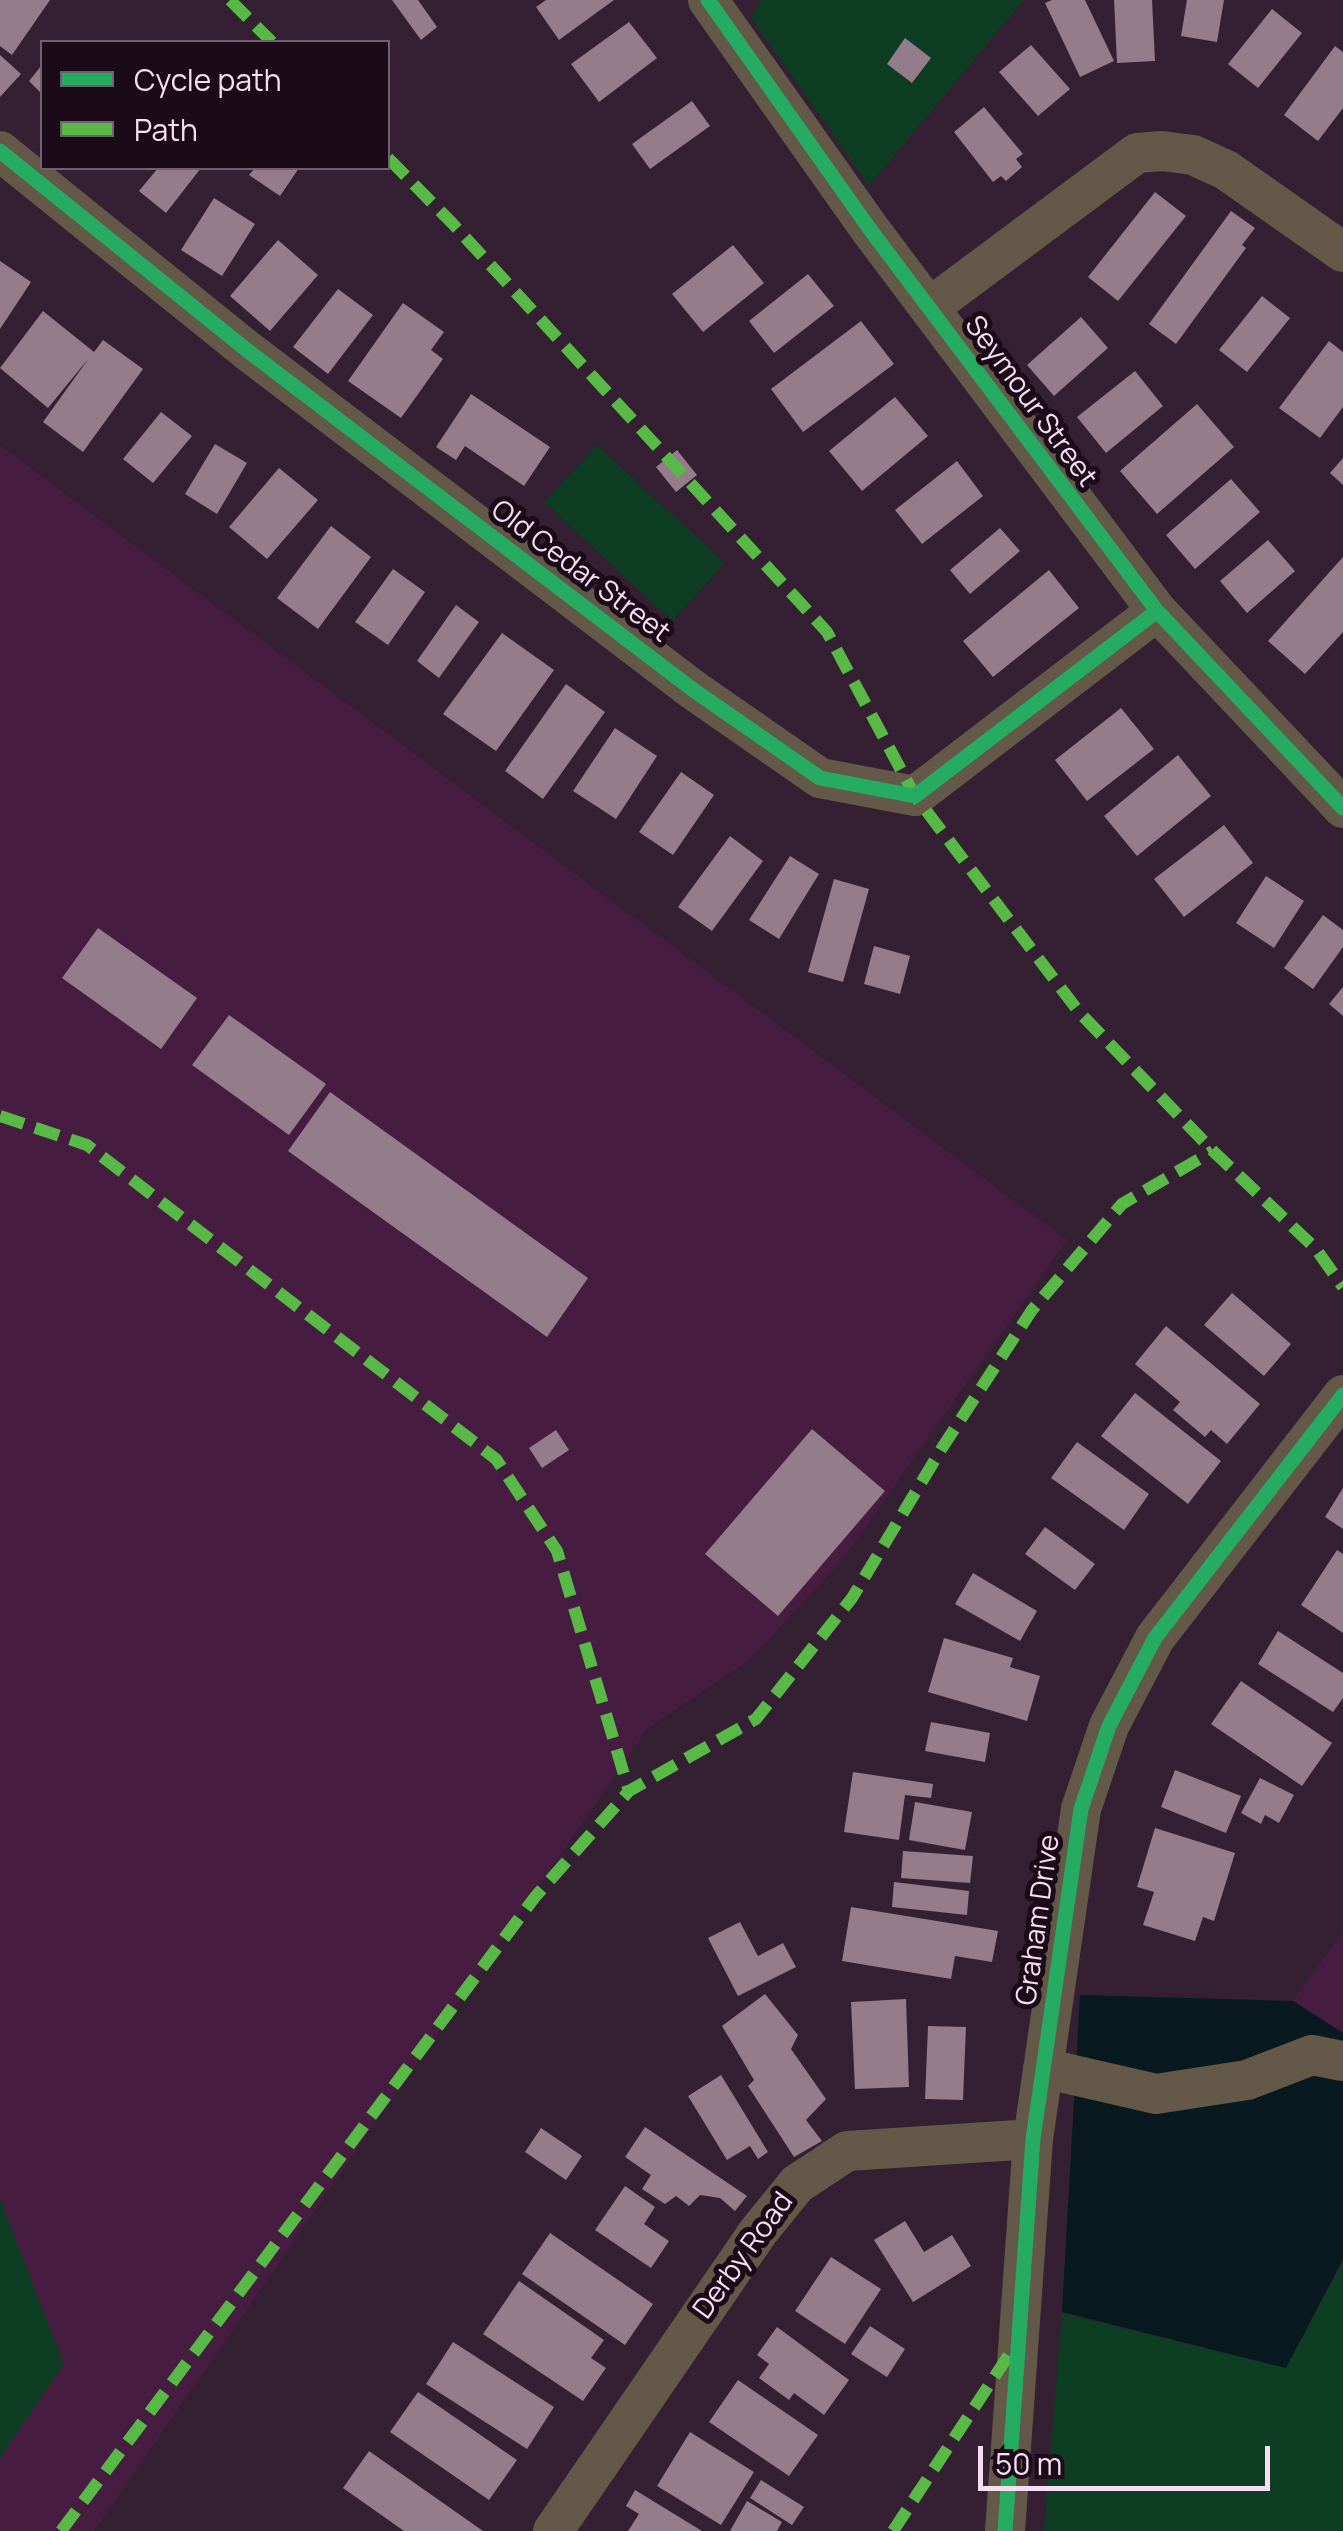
<!DOCTYPE html>
<html>
<head>
<meta charset="utf-8">
<style>
	body { margin:0 }
	#map { position:relative; width:1343px; height:2531px; overflow:hidden; background:#351f32; font-family:Manrope,sans-serif }
	canvas { display:block }
	.legend { position:absolute; left:40px; top:40px; width:350px; height:130px; box-sizing:border-box; background:#1b0a18; border:2px solid #735f70; margin:0; padding:12px 18px; list-style:none; font-size:30px; color:#f8def3 }
	.legend li { display:flex; align-items:center; gap:20px; height:50px }
	.legend b { width:50px; border:2px solid #735f70 }
	.scale { position:absolute; left:978px; top:2446px; width:292px; height:45px; box-sizing:border-box; border:5px solid #f8def3; border-top:0; padding-left:12px; font-size:30px; line-height:35px; white-space:nowrap; color:#f8def3; -webkit-text-stroke:8px #1b0a18; paint-order:stroke }
</style>
</head>
<body>
<div id="map">
<canvas width="1343" height="2531"></canvas>
<ul class="legend">
<li><b style="height:12px;background:#26ab63"></b>Cycle path</li>
<li><b style="height:12px;background:#58b947"></b>Path</li>
</ul>
<div class="scale">50 m</div>
</div>
<script>
const g = document.querySelector('canvas').getContext('2d');
g.lineJoin = 'round';
function paint(path, color) { g.fillStyle = color; g.fill(path, 'evenodd'); }
const shape = rows => new Path2D(rows.map(r => 'M' + r).join(''));
function stroke(path, color, width, dash) { g.strokeStyle = color; g.lineWidth = width; g.lineCap = dash ? 'butt' : 'round'; g.setLineDash(dash || []); g.stroke(path); }
function drawText(font, color, halo, rows, align = 'center') {
  g.font = font + ' Manrope,sans-serif'; g.lineWidth = 10; g.setLineDash([]); g.textBaseline = 'middle'; g.strokeStyle = halo; g.fillStyle = color; for (const [text, x, y, turn = 0] of rows) {
    g.save(); g.translate(x, y); g.rotate((+turn || 0) * Math.PI / 180); g.textAlign = isNaN(turn) ? turn : align; if (halo) g.strokeText(text, 0, 0); g.fillText(text, 0, 0); g.restore();
  }
}
const built = shape([
	[0,445,1067,1240,842,1560,747,1662,647,1729,94,2531,0,2531],
	[1343,1931,1343,2033,1293,2001]
]);
const green = shape([
	[761,0,1024,0,869,186,751,18],
	[597,445,725,563,672,621,544,502],
	[0,2199,64,2364,0,2458],
	[1343,2261,1343,2531,1044,2531,1062,2313,1286,2368]
]);
const water = shape([
	[1080,1995,1293,2001,1343,2033,1343,2259,1286,2368,1062,2312]
]);
const building = shape([
	[0,0,50,0,12,55,0,46],
	[392,0,418,0,437,27,421,40],
	[546,0,614,0,559,40,536,7],
	[1052,0,1085,0,1114,61,1080,77,1045,3],
	[1114,0,1152,0,1155,61,1117,63],
	[1187,0,1224,0,1217,42,1181,36],
	[1272,9,1302,33,1258,88,1228,64],
	[629,22,657,58,599,102,571,64],
	[905,38,931,58,912,83,887,64],
	[1031,45,1070,89,1038,116,999,72],
	[1335,46,1343,52,1343,108,1318,141,1284,115],
	[0,55,21,74,0,97],
	[42,65,42,94,29,81],
	[692,101,710,126,650,169,632,144],
	[984,107,1023,154,1016,159,1022,167,1006,181,1001,176,993,182,954,132],
	[158,168,201,168,166,213,139,191],
	[255,168,299,168,280,196,249,175],
	[1155,192,1186,216,1118,301,1088,277],
	[214,198,255,224,222,276,181,250],
	[1231,211,1255,228,1242,245,1246,248,1176,344,1149,324],
	[278,240,318,275,270,331,230,296],
	[733,245,764,283,703,332,672,294],
	[0,261,31,282,0,329],
	[808,274,834,306,774,353,749,321],
	[338,289,373,315,328,374,293,347],
	[1262,296,1290,318,1247,372,1219,350],
	[403,303,444,332,431,350,443,359,401,418,348,381],
	[43,311,94,352,103,340,143,369,83,452,43,422,89,358,48,408,0,368],
	[1081,317,1108,348,1054,396,1027,365],
	[861,321,894,364,803,432,771,389],
	[1329,341,1343,352,1343,407,1320,438,1279,408],
	[1135,371,1163,406,1106,453,1077,417],
	[471,394,550,447,524,486,465,446,456,460,436,447],
	[895,397,928,436,862,491,829,451],
	[1197,404,1234,447,1157,514,1120,471],
	[161,412,192,436,153,483,123,459],
	[215,444,247,463,217,514,185,494],
	[677,450,697,475,676,492,656,467],
	[1343,458,1343,485,1330,473],
	[957,461,983,496,922,544,895,510],
	[279,468,318,500,267,559,229,527],
	[1231,479,1260,512,1195,569,1166,535],
	[331,526,371,557,318,629,277,598],
	[1000,528,1020,551,970,594,950,570],
	[1268,540,1295,571,1247,613,1220,581],
	[1343,557,1343,632,1305,674,1268,641],
	[393,569,425,592,388,645,355,622],
	[1049,570,1079,608,993,677,963,641],
	[456,605,479,622,439,678,417,661],
	[502,633,554,670,496,751,443,714],
	[566,684,605,712,543,799,505,771],
	[1121,708,1154,749,1087,801,1055,760],
	[615,728,657,756,616,819,573,791],
	[1178,755,1211,796,1137,856,1104,816],
	[681,772,714,795,673,855,639,832],
	[1224,825,1253,863,1184,917,1154,879],
	[730,836,763,861,712,931,678,907],
	[790,856,819,874,779,939,749,920],
	[1266,876,1304,901,1274,948,1236,923],
	[834,879,869,889,843,982,808,972],
	[1323,915,1343,930,1343,947,1313,989,1284,968],
	[98,928,197,998,161,1049,62,978],
	[874,946,910,956,900,994,864,984],
	[1343,987,1343,1016,1329,1004],
	[229,1015,326,1084,289,1135,192,1065],
	[330,1092,588,1278,547,1337,288,1151],
	[1232,1293,1291,1344,1264,1376,1204,1325],
	[1166,1326,1260,1404,1227,1444,1211,1430,1205,1437,1173,1410,1180,1402,1135,1364],
	[1135,1393,1221,1461,1188,1504,1101,1436],
	[812,1429,885,1491,778,1616,705,1554],
	[556,1430,569,1450,542,1468,529,1448],
	[1077,1442,1149,1494,1124,1530,1051,1478],
	[1343,1488,1343,1529,1325,1517],
	[1045,1527,1095,1564,1075,1590,1025,1554],
	[1337,1550,1343,1554,1343,1633,1301,1605],
	[973,1573,1037,1611,1020,1641,955,1604],
	[1278,1631,1343,1673,1343,1698,1333,1712,1258,1664],
	[944,1638,1013,1658,1010,1667,1040,1676,1027,1721,928,1692],
	[1241,1681,1332,1743,1302,1786,1211,1724],
	[931,1722,990,1733,985,1762,925,1751],
	[1175,1770,1241,1796,1226,1833,1161,1807],
	[853,1772,933,1784,931,1798,905,1795,899,1840,844,1832],
	[1260,1778,1294,1795,1279,1823,1265,1815,1261,1824,1241,1813],
	[915,1802,972,1812,965,1850,909,1840],
	[1155,1828,1235,1853,1214,1921,1203,1917,1195,1941,1143,1925,1154,1892,1137,1887],
	[903,1851,973,1856,970,1883,901,1878],
	[894,1882,969,1891,967,1915,892,1907],
	[851,1907,998,1931,992,1962,955,1956,951,1979,842,1961],
	[740,1922,758,1956,783,1943,796,1967,738,1996,708,1938],
	[765,1994,798,2035,791,2049,826,2099,806,2120,822,2141,794,2157,748,2086,754,2080,722,2026],
	[906,1999,909,2087,855,2089,851,2002],
	[928,2026,966,2027,963,2100,925,2099],
	[721,2075,768,2152,758,2159,750,2146,727,2160,688,2096],
	[645,2127,747,2196,735,2211,720,2198,700,2195,689,2206,676,2196,665,2204,642,2189,651,2175,625,2157],
	[541,2128,582,2156,566,2180,525,2152],
	[625,2186,655,2207,644,2224,669,2241,651,2268,595,2230],
	[905,2221,924,2252,952,2235,971,2266,913,2302,874,2240],
	[550,2233,653,2304,625,2345,522,2274],
	[831,2257,881,2289,845,2344,795,2311],
	[519,2281,604,2340,591,2358,606,2368,583,2401,483,2334],
	[870,2326,905,2349,887,2377,851,2354],
	[777,2327,849,2380,824,2415,794,2393,789,2400,759,2378,769,2364,757,2355],
	[453,2342,554,2407,527,2449,426,2384],
	[738,2380,818,2435,789,2476,709,2422],
	[418,2392,517,2460,489,2500,390,2432],
	[690,2432,754,2472,721,2525,657,2486],
	[369,2451,483,2531,404,2531,343,2488],
	[761,2480,804,2507,792,2525,750,2498],
	[635,2490,702,2531,628,2531,639,2514,626,2506],
	[747,2501,782,2522,777,2531,730,2531]
]);
const minor = shape([
	[708,0,869,228,1157,611,1343,808],
	[0,151,248,351,692,689,820,778,915,796,1157,611],
	[930,307,1137,153,1162,151,1193,155,1226,170,1343,252],
	[1043,2068,1156,2094,1247,2080,1312,2055,1343,2061],
	[553,2531,758,2232,797,2184,847,2151,1033,2139],
	[1005,2531,1033,2139,1081,1809,1109,1726,1155,1638,1343,1395]
]);
const quiet = shape([
	[230,0,272,42],
	[388,158,452,223,827,632,915,796,1079,1012,1213,1151,1316,1249,1343,1287],
	[0,1116,87,1145,496,1459,557,1551,629,1791],
	[61,2531,535,1897,629,1791,756,1719,852,1598,942,1448,1032,1310,1122,1204,1213,1151],
	[893,2531,1014,2347]
]);
const cycleway = shape([
	[708,0,869,228,1157,611,1343,808],
	[0,151,248,351,692,689,820,778,915,796,1157,611],
	[1005,2531,1033,2139,1081,1809,1109,1726,1155,1638,1343,1395]
]);
const streetNames = [
	["Seymour Street",1030,402,54],
	["Old Cedar Street",580,572,37],
	["Graham Drive",1039,1920,-82],
	["Derby Road",744,2256,-54]
];
paint(built, '#461d41');
paint(green, '#0d3e23');
paint(water, '#081a1f');
paint(building, '#947c8a');
stroke(minor, '#645848', 40);
stroke(quiet, '#58b947', 12, [25, 12]);
stroke(cycleway, '#26ab63', 15);
drawText('28px', '#f8def3', '#1b0a18', streetNames);
</script>
</body>
</html>
